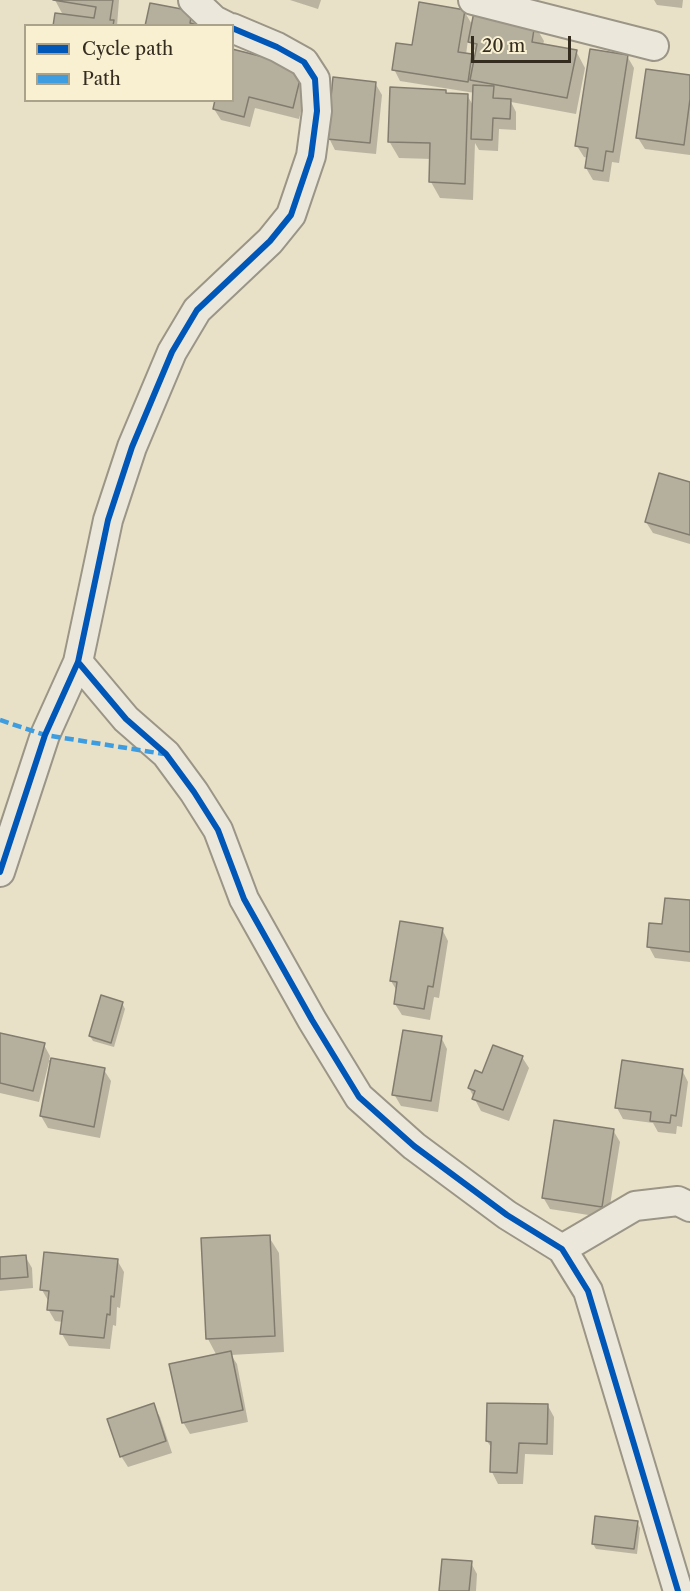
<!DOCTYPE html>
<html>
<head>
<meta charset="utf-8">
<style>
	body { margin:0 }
	#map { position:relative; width:690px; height:1591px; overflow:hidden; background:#e8e0c7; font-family:"Libre Caslon Text",serif }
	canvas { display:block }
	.legend { position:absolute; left:24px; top:24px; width:210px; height:78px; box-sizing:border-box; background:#f9f0d2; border:2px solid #aba28b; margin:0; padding:8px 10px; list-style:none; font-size:18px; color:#352c20 }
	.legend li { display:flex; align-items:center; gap:12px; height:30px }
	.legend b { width:30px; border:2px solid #aba28b }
	.scale { position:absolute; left:471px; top:36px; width:100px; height:27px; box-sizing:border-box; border:3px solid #352c20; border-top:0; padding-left:8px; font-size:18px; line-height:21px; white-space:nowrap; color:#352c20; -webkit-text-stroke:4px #f9f0d2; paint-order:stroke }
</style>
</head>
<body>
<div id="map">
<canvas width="690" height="1591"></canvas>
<ul class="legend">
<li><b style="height:8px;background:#0057b8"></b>Cycle path</li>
<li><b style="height:8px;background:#3e9ce0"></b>Path</li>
</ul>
<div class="scale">20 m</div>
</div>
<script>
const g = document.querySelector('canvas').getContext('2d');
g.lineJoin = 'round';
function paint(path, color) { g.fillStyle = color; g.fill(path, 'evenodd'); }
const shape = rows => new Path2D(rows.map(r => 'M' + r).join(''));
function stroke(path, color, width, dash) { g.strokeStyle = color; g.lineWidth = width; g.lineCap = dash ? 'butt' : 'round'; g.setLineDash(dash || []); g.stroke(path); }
const shadow = shape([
	[55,0,119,0,117,26,54,26,63,15],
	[290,0,321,0,318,9],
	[654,0,683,0,682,8,657,5],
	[464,11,473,26,534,24,544,41,543,45,576,51,585,68,576,114,511,102,516,112,516,130,499,129,498,151,479,150,475,143,473,200,440,198,431,182,432,159,399,158,389,141,447,95,467,95,474,107,475,93,400,81,394,69,413,47],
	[468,39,477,54,475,62,471,55,466,55],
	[191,13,198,26,147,26],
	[627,56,634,68,619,163,612,162,609,182,593,180,586,168,588,158,584,157,577,146],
	[302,68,309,80,299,119,255,108,250,127,221,120,214,109],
	[690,76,690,155,645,149,638,138],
	[375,83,382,95,376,154,335,150,329,138],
	[690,484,690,544,653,533,646,522],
	[690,902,690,962,655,958,649,947,663,926],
	[442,929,448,941,439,998,434,997,430,1020,402,1015,395,1004,397,991,391,981],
	[122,1003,125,1009,114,1047,93,1041,90,1036],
	[0,1035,44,1045,50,1056,49,1060,104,1070,111,1081,100,1138,48,1128,41,1116,51,1063,49,1062,39,1102,0,1093],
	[441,1037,447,1049,438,1112,401,1106,394,1094],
	[522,1057,529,1068,509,1121,481,1111,469,1088,483,1075],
	[682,1070,688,1082,682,1127,677,1126,676,1134,658,1132,653,1123,623,1119,617,1108],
	[613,1130,620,1142,608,1218,550,1209,543,1197],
	[269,1237,279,1253,284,1352,231,1355,237,1364,248,1422,190,1434,183,1422,217,1356,208,1339,203,1240],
	[25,1256,32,1268,33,1288,0,1291,0,1258],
	[117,1260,124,1272,120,1308,117,1307,116,1326,113,1325,110,1349,69,1346,62,1334,63,1322,55,1321,48,1309,49,1302,42,1290],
	[153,1405,160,1417,172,1453,128,1467,121,1456],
	[548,1406,554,1417,553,1455,525,1454,523,1484,498,1484,492,1472,493,1450,487,1441],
	[637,1522,640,1528,637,1554,596,1549,593,1544],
	[471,1563,477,1574,476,1591,441,1591]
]);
const building = shape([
	[53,0,113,0,110,20,114,20,113,26,53,26,55,13,94,18,96,7,53,0],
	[419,2,465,10,458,52,472,54,468,82,392,70,396,43,412,45,419,2],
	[150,3,192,11,190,23,201,26,145,26,150,3],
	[474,12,535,23,532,42,577,50,567,98,470,80,477,44,468,42,474,12],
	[232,49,303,67,293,108,249,97,244,117,213,109,215,100,232,100,232,49],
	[590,49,628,55,613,152,606,151,603,171,585,168,588,148,575,146,590,49],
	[646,69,690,75,690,99,684,145,636,138,646,69],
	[333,77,376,82,370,143,327,139,333,77],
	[473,85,494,86,493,98,511,99,510,119,493,118,492,140,471,139,473,85],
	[390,87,446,90,446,93,468,94,465,184,429,182,430,143,388,142,390,87],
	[659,473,690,482,690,535,645,522,659,473],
	[665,898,690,900,690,952,647,947,649,923,662,924,665,898],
	[400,921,443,928,433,987,428,986,424,1009,394,1004,397,982,390,981,400,921],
	[101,995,123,1002,111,1043,89,1036,101,995],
	[403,1030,442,1036,431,1101,392,1095,403,1030],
	[0,1033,45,1043,33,1091,0,1083,0,1033],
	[493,1045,523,1056,503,1110,472,1099,475,1091,468,1088,475,1070,482,1073,493,1045],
	[51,1058,105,1068,94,1127,40,1116,51,1058],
	[622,1060,683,1069,676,1116,671,1115,670,1123,650,1121,651,1112,615,1108,622,1060],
	[554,1120,614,1129,602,1207,542,1198,554,1120],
	[270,1235,275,1336,206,1339,201,1238,270,1235],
	[44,1252,118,1259,114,1297,111,1296,110,1315,107,1314,104,1338,60,1334,63,1311,47,1310,49,1291,40,1290,44,1252],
	[26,1255,28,1277,0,1279,0,1257,26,1255],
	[231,1351,243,1410,182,1423,169,1364,231,1351],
	[154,1403,166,1441,120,1457,107,1419,154,1403],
	[487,1403,548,1404,547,1444,519,1443,517,1473,490,1472,491,1442,486,1441,487,1403],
	[595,1516,638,1521,634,1549,592,1544,595,1516],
	[442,1559,472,1561,469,1591,439,1591,442,1559]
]);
const street = shape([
	[193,0,214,20,226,26],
	[473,0,654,46],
	[78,662,126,719,166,754,194,792,218,830,244,899,312,1020,359,1097,414,1146,507,1215,562,1249,588,1291,678,1591],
	[0,872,45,735,78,662,108,520,132,447,172,352,197,310,270,241,291,215,311,156,317,111,315,79,304,62,277,47,232,28],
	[562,1249,635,1206,678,1201,690,1207]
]);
const quiet = shape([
	[0,720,45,735,164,754]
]);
const cycleway = shape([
	[78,662,126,719,166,754,194,792,218,830,244,899,312,1020,359,1097,414,1146,507,1215,562,1249,588,1291,678,1591],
	[0,872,45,735,78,662,108,520,132,447,172,352,197,310,270,241,291,215,311,156,317,111,315,79,304,62,277,47,232,28]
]);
paint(shadow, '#0003');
paint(building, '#b5b09e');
stroke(building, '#827c6f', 1.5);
stroke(street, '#9a9586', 32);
stroke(street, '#ebe8db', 28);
stroke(quiet, '#3e9ce0', 4.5, [9, 4.5]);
stroke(cycleway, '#0057b8', 6);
</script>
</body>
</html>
